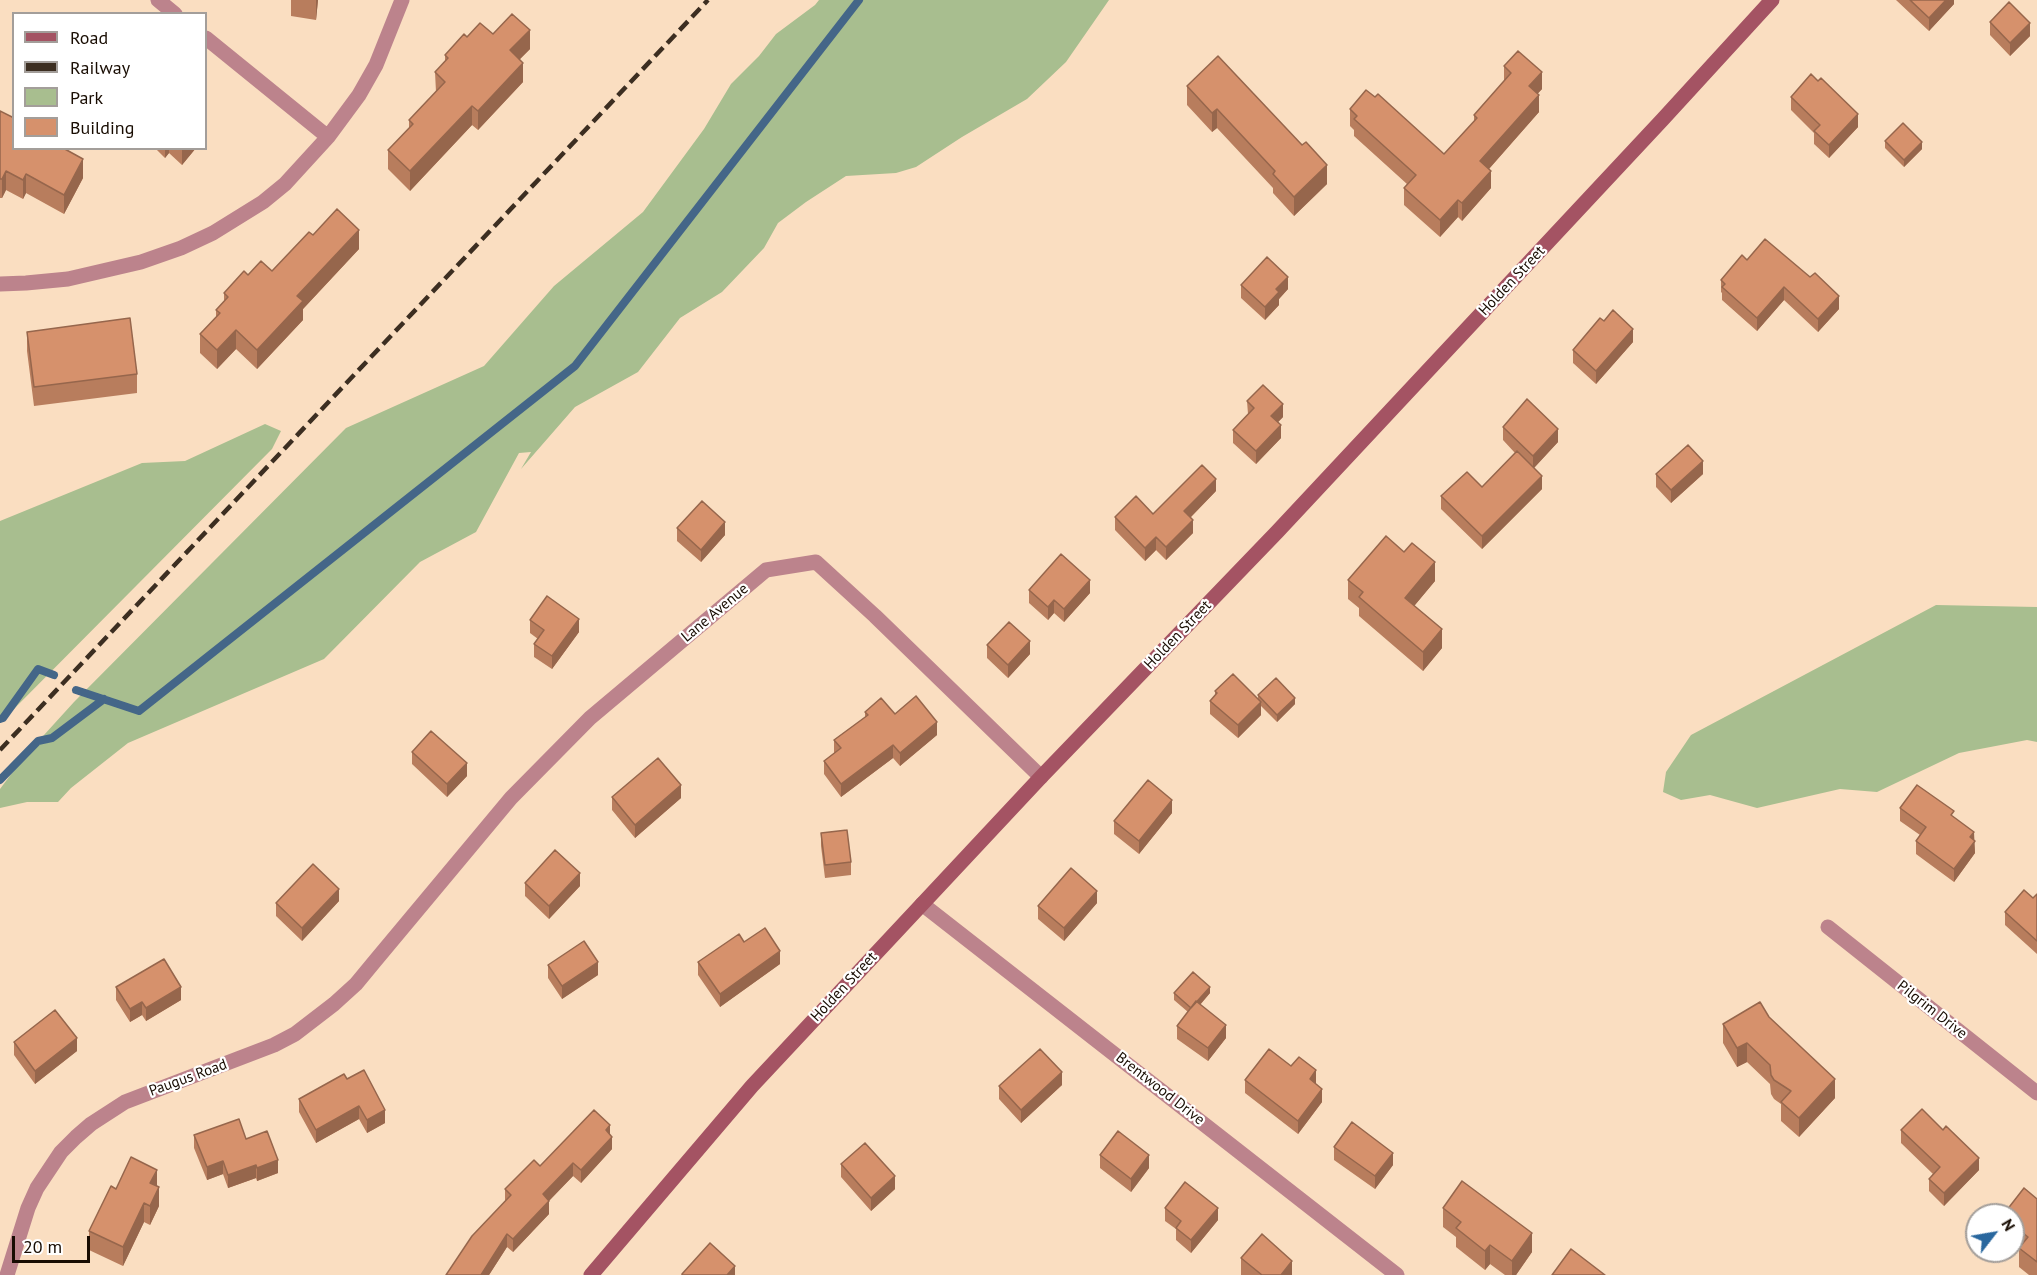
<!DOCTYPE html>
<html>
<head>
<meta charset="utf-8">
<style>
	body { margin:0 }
	#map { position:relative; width:2037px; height:1275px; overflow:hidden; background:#fadec1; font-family:"PT Sans",sans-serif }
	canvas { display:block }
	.legend { position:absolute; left:12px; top:12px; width:195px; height:138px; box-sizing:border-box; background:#fff; border:2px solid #a39e9a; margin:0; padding:8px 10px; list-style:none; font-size:18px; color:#180c02 }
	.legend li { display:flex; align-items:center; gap:12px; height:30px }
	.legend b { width:30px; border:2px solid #a39e9a }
	.north { position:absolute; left:1965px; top:1203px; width:60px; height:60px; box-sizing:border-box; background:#fff; border:2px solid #a39e9a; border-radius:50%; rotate:59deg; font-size:16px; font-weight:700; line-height:24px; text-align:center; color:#180c02 }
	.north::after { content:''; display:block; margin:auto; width:21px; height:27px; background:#29679e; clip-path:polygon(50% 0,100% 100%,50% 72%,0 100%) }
	.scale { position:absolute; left:12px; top:1236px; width:78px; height:27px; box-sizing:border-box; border:3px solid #180c02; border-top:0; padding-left:8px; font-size:18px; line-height:21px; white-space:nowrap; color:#180c02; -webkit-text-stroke:4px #fff; paint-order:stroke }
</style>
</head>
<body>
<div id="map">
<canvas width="2037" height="1275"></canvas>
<ul class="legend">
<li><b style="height:8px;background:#a45363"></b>Road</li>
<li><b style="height:8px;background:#3c2e21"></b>Railway</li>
<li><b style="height:16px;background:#a8be8f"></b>Park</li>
<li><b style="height:16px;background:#d6916c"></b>Building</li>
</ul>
<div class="north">N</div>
<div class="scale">20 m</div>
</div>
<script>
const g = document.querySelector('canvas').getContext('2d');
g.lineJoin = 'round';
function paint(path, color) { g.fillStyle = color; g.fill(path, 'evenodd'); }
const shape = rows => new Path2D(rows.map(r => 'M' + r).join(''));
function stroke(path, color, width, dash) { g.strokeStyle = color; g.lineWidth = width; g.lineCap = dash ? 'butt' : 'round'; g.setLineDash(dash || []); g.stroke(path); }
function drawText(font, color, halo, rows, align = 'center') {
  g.font = font + ' "PT Sans",sans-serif'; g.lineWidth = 4.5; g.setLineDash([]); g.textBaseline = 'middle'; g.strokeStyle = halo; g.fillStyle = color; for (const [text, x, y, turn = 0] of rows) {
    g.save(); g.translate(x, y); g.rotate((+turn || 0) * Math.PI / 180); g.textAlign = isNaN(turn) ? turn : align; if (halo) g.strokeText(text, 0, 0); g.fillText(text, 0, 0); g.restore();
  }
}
const green = shape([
	[819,0,1109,0,1066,62,1027,99,962,137,916,167,896,173,846,176,806,202,778,223,764,248,722,292,680,318,638,372,575,407,521,469,531,452,519,453,476,532,420,562,324,659,128,743,71,788,58,802,27,802,0,808,0,789,24,757,74,702,346,428,484,366,554,286,643,212,704,129,731,84,759,56,776,34,815,5],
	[265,424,281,431,272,449,0,723,0,521,142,463,185,461],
	[1936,605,2037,607,2037,742,2027,740,1959,753,1877,792,1840,789,1757,808,1710,795,1681,800,1663,792,1666,772,1691,735]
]);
const stream = shape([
	[76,690,139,711,575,366,859,0],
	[0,719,3,718,38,669,54,675],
	[0,780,38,741,52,738,104,699]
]);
const minor = shape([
	[158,0,175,14],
	[206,38,328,137],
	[0,284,26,283,68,279,141,262,181,248,213,233,263,202,285,184,328,137,359,95,376,65,402,0],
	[922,904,1397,1275],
	[1828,927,2037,1093],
	[7,1275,28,1208,37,1188,61,1152,76,1137,91,1124,125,1102,274,1045,295,1034,334,1004,356,984,375,961,511,798,590,718,766,570,816,562,875,616,1041,777]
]);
const secondary = shape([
	[591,1275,752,1086,1041,777,1277,532,1663,119,1772,0]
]);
const rail = shape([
	[0,750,708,0]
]);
const wall = shape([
	[291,0,318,0,316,20,291,16],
	[1896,0,1954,0,1954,4,1929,31],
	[1990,22,2030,36,2010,56,1990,35],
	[493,34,530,49,520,59,523,82,478,130,472,125,410,191,388,169,388,150,409,128,409,120,436,92,435,72,445,62,445,55,467,37],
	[1504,66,1542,89,1537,94,1539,112,1489,169,1491,188,1462,221,1458,217,1440,237,1404,205,1404,188,1407,184,1354,136,1354,130,1350,126,1350,109,1444,154,1474,122,1474,115,1504,81],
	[1187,86,1327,184,1294,216,1273,193,1273,188,1217,128,1212,132,1187,105],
	[1791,97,1858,127,1829,158,1814,144,1814,133,1791,110],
	[0,111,83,178,64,214,26,193,23,199,6,190,2,198,0,198],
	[1885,141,1922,149,1904,167,1885,148],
	[155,148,196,148,182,165,169,153,165,158],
	[313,235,359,249,303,309,303,320,257,369,236,349,217,369,200,353,200,334,216,318,216,310,224,301,224,293,248,275,272,271],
	[1747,260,1839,309,1818,332,1784,300,1757,331,1722,300,1722,293,1721,292,1721,280],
	[1241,285,1288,289,1279,299,1279,305,1265,320,1241,298],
	[1604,321,1633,342,1596,384,1573,363,1573,350],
	[27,332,137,374,137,393,34,406,27,351],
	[1247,401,1283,417,1278,422,1281,438,1256,464,1233,443,1233,430,1248,414],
	[1503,427,1558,442,1534,468,1542,489,1482,549,1441,509,1441,496,1482,487,1515,453,1503,440],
	[1656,474,1703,474,1671,503,1656,487],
	[1216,491,1191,517,1193,533,1166,560,1156,550,1145,561,1115,530,1115,517,1153,514],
	[677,528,725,535,701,562,677,541],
	[1348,580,1435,581,1414,606,1442,648,1423,671,1359,616,1359,608,1348,599],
	[1029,590,1090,593,1064,622,1054,613,1048,620,1029,603],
	[530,620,579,632,552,669,534,657,534,644,538,639,530,633],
	[987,645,1030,654,1008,678,987,658],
	[1215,691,1258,698,1258,695,1295,704,1277,722,1261,706,1261,715,1238,738,1210,714,1210,701,1215,695],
	[865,712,895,714,937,735,900,766,893,758,841,797,824,774,824,761,834,753,834,740,865,717],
	[412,752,467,776,447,797,412,764],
	[612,797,681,798,635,838,612,810],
	[1900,808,1954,817,1974,840,1975,853,1954,882,1916,854,1916,841,1920,835,1900,821],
	[1172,813,1139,854,1114,834,1114,821],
	[821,833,851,862,851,875,825,878,821,846],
	[525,883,580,886,549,919,525,896],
	[2037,894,2037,954,2005,925,2005,912,2033,898],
	[339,901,302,941,276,916,276,903],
	[1097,903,1064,941,1038,919,1038,906],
	[744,942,780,964,720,1007,698,975,698,962],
	[548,965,598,975,562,999,548,978],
	[116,987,181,1000,146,1021,142,1015,130,1022,116,1000],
	[1174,993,1210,993,1200,1005,1226,1038,1208,1061,1177,1039,1177,1026,1188,1012,1174,1000],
	[1769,1017,1835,1098,1799,1137,1781,1121,1781,1104,1774,1099,1771,1094,1770,1084,1747,1062,1737,1067,1723,1043,1723,1024],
	[14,1042,77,1051,35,1084,14,1055],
	[1291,1066,1316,1083,1316,1084,1322,1102,1298,1134,1245,1093,1245,1080],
	[347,1079,385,1123,367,1133,359,1119,316,1143,299,1112,299,1099],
	[1062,1085,1021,1123,999,1099,999,1086],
	[1901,1130,1979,1170,1944,1206,1929,1191,1929,1179,1933,1174,1901,1143],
	[194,1135,246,1139,278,1173,257,1181,256,1178,228,1188,223,1174,207,1180,194,1148],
	[610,1135,612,1149,581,1183,573,1176,549,1201,549,1214,513,1252,507,1247,489,1275,446,1275,505,1201,505,1189,540,1166],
	[1334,1147,1393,1165,1375,1189,1334,1160],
	[1100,1155,1149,1168,1131,1192,1100,1168],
	[841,1164,895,1189,871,1211,841,1177],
	[157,1186,159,1206,150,1225,144,1222,123,1266,89,1250,89,1231,116,1189],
	[2037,1199,2037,1275,2029,1275,2019,1267,2019,1249,2013,1244,2013,1215],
	[1165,1208,1218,1220,1191,1253,1176,1240,1176,1229,1165,1221],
	[1443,1208,1532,1252,1516,1275,1505,1275,1490,1264,1485,1270,1456,1247,1456,1237,1443,1227],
	[1241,1258,1292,1275,1241,1275]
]);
const shadedWall = shape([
	[316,0,318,0,316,20],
	[1946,0,1954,0,1954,4,1929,31,1929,18],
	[2030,23,2030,36,2010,56,2010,43],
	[530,30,530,49,510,69,510,50],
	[523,63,523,82,478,130,478,111],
	[1542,72,1542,89,1529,103,1529,86],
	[1539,95,1539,112,1480,179,1480,161],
	[472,106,472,125,410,191,410,171],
	[1217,109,1217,128,1212,132,1212,113],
	[1858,114,1858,127,1829,158,1829,145],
	[1922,142,1922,149,1904,167,1904,160],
	[165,148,169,148,169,153,165,158],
	[182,148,196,148,182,165],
	[83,159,83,178,64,214,64,195],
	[1327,165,1327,184,1294,216,1294,197],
	[6,171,6,190,2,198,2,179],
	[1491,171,1491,188,1462,221,1462,203],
	[26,174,26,193,23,199,23,180],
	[1458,200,1458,217,1440,237,1440,220],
	[359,230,359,249,303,309,303,320,257,369,257,350,297,296],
	[1288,277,1288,289,1279,299,1279,305,1265,320,1265,307,1276,289],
	[1784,287,1784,300,1757,331,1757,318],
	[1839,296,1839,309,1818,332,1818,319],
	[1633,329,1633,342,1596,384,1596,371],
	[236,330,236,349,217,369,217,350],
	[1283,404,1283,417,1271,429,1271,416],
	[1281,425,1281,438,1256,464,1256,451],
	[1558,429,1558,442,1533,469,1533,456],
	[1703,461,1703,474,1671,503,1671,490],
	[1542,476,1542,489,1482,549,1482,536],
	[1216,479,1216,491,1184,524,1184,511],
	[1193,520,1193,533,1166,560,1166,547],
	[725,522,725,535,701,562,701,550],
	[1156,537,1156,550,1145,561,1145,548],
	[1435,562,1435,581,1405,617,1405,598],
	[1090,580,1090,593,1064,622,1064,609],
	[1054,600,1054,613,1048,620,1048,607],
	[579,619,579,632,552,669,552,656],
	[1442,629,1442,648,1423,671,1423,652],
	[1030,641,1030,654,1008,678,1008,665],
	[1295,698,1295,704,1277,722,1277,715],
	[1261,702,1261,715,1238,738,1238,725],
	[937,722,937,735,900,766,900,753],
	[893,745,893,758,841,797,841,784],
	[467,763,467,776,447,797,447,784],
	[681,785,681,798,635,838,635,825],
	[1172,800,1172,813,1139,854,1139,841],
	[1974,832,1975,853,1954,882,1954,869,1970,837],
	[580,873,580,886,549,919,549,906],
	[339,889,339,901,302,941,302,928],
	[1097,891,1097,903,1064,941,1064,928],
	[780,951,780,964,720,1007,720,994],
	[598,962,598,975,562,999,562,986],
	[181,987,181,1000,146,1021,146,1008],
	[1210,987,1210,993,1191,1015,1191,1008],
	[142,1002,142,1015,130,1022,130,1009],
	[1226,1025,1226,1038,1208,1061,1208,1048],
	[77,1038,77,1051,35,1084,35,1071],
	[1747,1043,1747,1062,1737,1067,1737,1048],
	[1316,1070,1316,1083,1310,1092,1310,1079],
	[1062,1072,1062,1085,1021,1123,1021,1110],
	[1835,1079,1835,1098,1799,1137,1799,1118],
	[1322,1089,1322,1102,1298,1134,1298,1121],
	[359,1106,359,1119,316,1143,316,1130],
	[385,1110,385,1123,367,1133,367,1120],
	[610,1125,610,1138,606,1130],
	[612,1137,612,1149,581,1183,581,1170],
	[1393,1153,1393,1165,1375,1189,1375,1176],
	[1149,1155,1149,1168,1131,1192,1131,1179],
	[1979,1158,1979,1170,1944,1206,1944,1193],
	[278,1160,278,1173,257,1181,257,1168],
	[223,1161,223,1174,207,1180,207,1167],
	[573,1163,573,1176,543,1207,543,1194],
	[256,1165,256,1178,228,1188,228,1175],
	[157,1170,157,1189,150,1183],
	[895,1176,895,1189,871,1211,871,1198],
	[159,1187,159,1206,150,1225,150,1206],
	[549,1201,549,1214,513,1252,513,1239],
	[144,1203,144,1222,123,1266,123,1247],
	[1218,1208,1218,1220,1191,1253,1191,1240],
	[1532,1233,1532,1252,1516,1275,1512,1275,1512,1261],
	[507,1234,507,1247,489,1275,481,1275],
	[1490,1245,1490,1264,1485,1270,1485,1251],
	[1292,1261,1292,1275,1281,1275],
	[735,1266,735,1275,727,1275]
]);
const building = shape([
	[1910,0,1946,0,1929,18,1910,0],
	[2009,2,2030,23,2010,43,1990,22,2009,2],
	[512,14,530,30,510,50,523,63,478,111,472,106,410,171,388,150,413,124,409,120,445,82,435,72,448,58,445,55,464,34,467,37,480,23,493,34,512,14],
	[1518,51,1542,72,1529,86,1539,95,1480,161,1491,171,1462,203,1458,200,1440,220,1404,188,1416,175,1354,119,1357,116,1350,109,1366,90,1375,97,1378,94,1444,154,1477,118,1474,115,1511,73,1504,66,1518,51],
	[1218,56,1302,145,1306,142,1327,165,1294,197,1273,174,1275,171,1217,109,1212,113,1187,86,1218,56],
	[1811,74,1818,81,1821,78,1858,114,1829,145,1814,131,1820,125,1791,97,1811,74],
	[0,111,14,118,14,148,63,148,83,159,64,195,26,174,23,180,6,171,2,179,0,179,0,111],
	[1903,123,1922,142,1904,160,1885,141,1903,123],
	[337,209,359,230,297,296,303,301,257,350,236,330,217,350,200,334,220,313,216,310,228,297,224,293,244,271,248,275,261,261,272,271,309,232,313,235,337,209],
	[1765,239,1810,277,1815,273,1839,296,1818,319,1784,287,1757,318,1722,287,1725,284,1721,280,1742,255,1747,260,1765,239],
	[1267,257,1288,277,1276,289,1279,292,1265,307,1241,285,1267,257],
	[1613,310,1633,329,1596,371,1573,350,1600,318,1604,321,1613,310],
	[130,318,137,374,34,387,27,332,130,318],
	[1263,385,1283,404,1271,416,1281,425,1256,451,1233,430,1254,408,1247,401,1263,385],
	[1527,399,1558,429,1533,456,1503,427,1527,399],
	[1688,445,1703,461,1671,490,1656,474,1688,445],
	[1517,451,1542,476,1482,536,1441,496,1467,472,1482,487,1517,451],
	[1202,465,1216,479,1184,511,1193,520,1166,547,1156,537,1145,548,1115,517,1136,496,1153,514,1202,465],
	[702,501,725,522,701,550,677,528,702,501],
	[1386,536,1404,552,1412,543,1435,562,1405,598,1442,629,1423,652,1359,597,1363,592,1348,580,1386,536],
	[1061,554,1090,580,1064,609,1054,600,1048,607,1029,590,1061,554],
	[547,596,579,619,552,656,534,644,544,630,530,620,547,596],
	[1009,622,1030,641,1008,665,987,645,1009,622],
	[1233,674,1261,702,1238,725,1210,701,1217,693,1215,691,1233,674],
	[1276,678,1295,698,1277,715,1258,695,1276,678],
	[916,696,937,722,900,753,893,745,841,784,824,761,841,748,834,740,868,715,865,712,881,698,895,714,916,696],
	[431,731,467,763,447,784,412,752,431,731],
	[658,758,681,785,635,825,612,797,658,758],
	[1148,780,1172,800,1139,841,1114,821,1148,780],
	[1917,785,1954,811,1951,815,1974,832,1970,837,1975,841,1954,869,1916,841,1926,827,1900,808,1917,785],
	[847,830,851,862,825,865,821,833,847,830],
	[555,850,580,873,549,906,525,883,555,850],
	[313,864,339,889,302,928,276,903,313,864],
	[1071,868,1097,891,1064,928,1038,906,1071,868],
	[2024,890,2033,898,2037,894,2037,941,2005,912,2024,890],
	[765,928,780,951,720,994,698,962,739,934,744,942,765,928],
	[584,941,598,962,562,986,548,965,584,941],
	[164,959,181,987,146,1008,142,1002,130,1009,116,987,164,959],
	[1193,972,1210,987,1191,1008,1174,993,1193,972],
	[1196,1001,1226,1025,1208,1048,1177,1026,1196,1001],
	[1760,1002,1769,1017,1835,1079,1799,1118,1781,1102,1791,1091,1774,1080,1771,1075,1770,1065,1747,1043,1737,1048,1723,1024,1760,1002],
	[55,1010,77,1038,35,1071,14,1042,55,1010],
	[1040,1049,1062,1072,1021,1110,999,1086,1040,1049],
	[1269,1049,1291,1066,1299,1057,1316,1070,1310,1079,1322,1089,1298,1121,1245,1080,1269,1049],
	[364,1070,385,1110,367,1120,359,1106,316,1130,299,1099,344,1074,347,1079,364,1070],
	[1922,1109,1943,1130,1946,1126,1979,1158,1944,1193,1929,1179,1940,1167,1901,1130,1922,1109],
	[594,1110,610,1125,606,1130,612,1137,581,1170,573,1163,543,1194,549,1201,513,1239,507,1234,481,1275,446,1275,472,1236,511,1195,505,1189,534,1160,540,1166,594,1110],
	[239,1119,246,1139,267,1131,278,1160,257,1168,256,1165,228,1175,223,1161,207,1167,194,1135,239,1119],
	[1352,1122,1393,1153,1375,1176,1334,1147,1352,1122],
	[1118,1131,1149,1155,1131,1179,1100,1155,1118,1131],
	[865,1143,895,1176,871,1198,841,1164,865,1143],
	[131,1157,157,1170,150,1183,159,1187,150,1206,144,1203,123,1247,89,1231,111,1186,116,1189,131,1157],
	[1462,1181,1532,1233,1512,1261,1490,1245,1485,1251,1456,1228,1461,1222,1443,1208,1462,1181],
	[1185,1182,1218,1208,1191,1240,1176,1228,1181,1221,1165,1208,1185,1182],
	[2024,1188,2037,1199,2037,1262,2019,1248,2028,1237,2013,1225,2013,1215,2003,1215,2024,1188],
	[1262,1234,1292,1261,1281,1275,1262,1275,1241,1258,1262,1234],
	[710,1243,735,1266,727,1275,682,1275,682,1274,710,1243],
	[1571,1249,1605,1275,1552,1275,1571,1249]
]);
const streetNames = [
	["Holden Street",1512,281,-47],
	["Lane Avenue",715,613,-40],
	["Holden Street",1178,635,-46],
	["Holden Street",844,987,-47],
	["Pilgrim Drive",1932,1010,38],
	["Paugus Road",188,1078,-20],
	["Brentwood Drive",1160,1089,38]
];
paint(green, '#a8be8f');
stroke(stream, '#468', 8);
stroke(minor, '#bc838c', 15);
stroke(secondary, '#a45363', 15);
stroke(rail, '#3c2e21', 4.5, [12, 6]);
paint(wall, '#b87d5d');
paint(shadedWall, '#96664c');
paint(building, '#d6916c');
stroke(building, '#96664c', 1.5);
drawText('15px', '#180c02', '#fff', streetNames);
</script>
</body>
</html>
